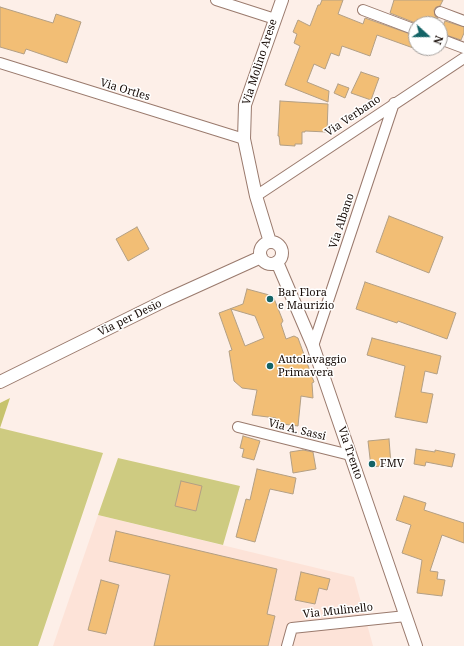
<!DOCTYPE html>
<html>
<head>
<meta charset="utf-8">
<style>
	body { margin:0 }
	#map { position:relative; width:464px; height:646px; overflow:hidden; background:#fdefe8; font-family:"Noto Serif",serif }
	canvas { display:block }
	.north { position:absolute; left:408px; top:16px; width:40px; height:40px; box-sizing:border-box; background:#fff; border:1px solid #a29e9c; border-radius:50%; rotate:111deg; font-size:11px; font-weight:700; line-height:16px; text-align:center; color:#170c07 }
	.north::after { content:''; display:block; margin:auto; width:14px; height:18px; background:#136366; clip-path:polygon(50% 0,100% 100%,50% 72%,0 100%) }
</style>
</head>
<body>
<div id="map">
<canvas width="464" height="646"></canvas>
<div class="north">N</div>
</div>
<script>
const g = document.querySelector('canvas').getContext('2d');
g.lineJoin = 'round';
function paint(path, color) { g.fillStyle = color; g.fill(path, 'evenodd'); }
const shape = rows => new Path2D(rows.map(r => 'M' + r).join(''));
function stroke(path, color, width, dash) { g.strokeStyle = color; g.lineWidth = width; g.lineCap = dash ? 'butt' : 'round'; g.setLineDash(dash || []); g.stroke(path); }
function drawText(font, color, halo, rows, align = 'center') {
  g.font = font + ' "Noto Serif",serif'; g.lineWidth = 3; g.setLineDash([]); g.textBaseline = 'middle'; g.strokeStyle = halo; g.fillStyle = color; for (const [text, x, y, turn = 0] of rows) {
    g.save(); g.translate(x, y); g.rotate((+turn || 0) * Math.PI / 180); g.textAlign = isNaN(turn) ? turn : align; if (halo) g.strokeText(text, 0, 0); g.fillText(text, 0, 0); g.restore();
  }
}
const built = shape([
	[98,515,354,577,373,646,53,646]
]);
const green = shape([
	[0,428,103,453,38,646,0,646],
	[118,458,240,486,223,545,98,515]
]);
const forest = shape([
	[10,398,0,428,0,429,0,403]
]);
const building = shape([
	[322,0,343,0,338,14,363,24,365,18,416,36,416,49,377,35,370,56,342,46,339,56,331,53,325,69,314,64,307,82,329,91,328,102,285,85,300,46,294,43,297,34,293,32,298,20,310,26,318,5,320,5,322,0],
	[394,0,443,0,440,6,436,7,434,10,435,16,438,18,435,24,418,24,390,13,394,0],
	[0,7,53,23,56,14,81,22,67,63,26,49,24,54,0,47,0,7],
	[445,21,464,27,464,33,461,40,440,33,445,21],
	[361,72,379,78,371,100,351,93,361,72],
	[338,84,349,88,345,98,334,93,338,84],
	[280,101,328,104,327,132,305,131,305,132,302,132,302,144,295,144,295,146,280,145,279,136,278,136,280,101],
	[389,216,443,237,429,273,376,252,389,216],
	[137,227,149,249,128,261,116,239,137,227],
	[365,282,456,313,447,339,398,321,397,323,356,309,365,282],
	[247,289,273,296,283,321,281,324,286,339,294,336,298,338,314,382,312,383,313,398,301,396,298,426,275,423,276,418,252,415,257,390,242,388,234,381,229,351,232,350,219,313,243,304,247,289],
	[231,309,255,316,264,338,245,346,231,309],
	[372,338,441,356,437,374,425,371,421,392,433,394,427,423,395,417,405,366,367,355,372,338],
	[243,436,260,441,254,460,242,457,244,449,240,448,243,436],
	[389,439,391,465,371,467,368,441,389,439],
	[416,449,435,452,435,450,455,454,452,467,426,462,425,466,414,464,416,449],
	[303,450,313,452,316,469,293,473,290,452,303,450],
	[257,469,296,478,293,494,270,489,255,542,236,537,246,499,250,500,257,469],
	[181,481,202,486,196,511,175,506,181,481],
	[404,496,426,503,424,510,464,523,464,543,442,535,430,571,438,572,437,579,445,580,442,596,417,593,422,560,402,553,411,525,396,520,404,496],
	[116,531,277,569,267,614,275,616,268,646,154,646,170,575,109,561,116,531],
	[301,572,330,579,327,590,319,588,315,604,295,600,301,572],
	[101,580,119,585,106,634,88,630,101,580]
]);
const minor = shape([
	[216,0,275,19],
	[363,10,416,30],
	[440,12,464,21],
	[440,39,464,48],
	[0,63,244,139],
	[256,196,464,58],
	[313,346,394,103],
	[238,427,350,455],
	[287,646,292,628,406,616]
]);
const tertiary = shape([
	[270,242,256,196,244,139,245,105,282,0],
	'260 253a11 11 0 1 1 22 0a11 11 0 1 1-22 0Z',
	[277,262,313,346,416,646],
	[0,382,166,300,261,257]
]);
const markers = [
	[270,299,4,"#136366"],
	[270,366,4,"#136366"],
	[372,464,4,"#136366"]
];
const streetNames = [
	["Via Molino Arese",260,62,-72],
	["Via Ortles",125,90,17],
	["Via Verbano",353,116,-34],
	["Via Albano",342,221,-72],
	["Via per Desio",130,318,-26],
	["Via A. Sassi",297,430,14],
	["Via Trento",350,453,71],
	["Via Mulinello",338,611,-6]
];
const poiNames = [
	["Bar Flora",278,293],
	["e Maurizio",278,306],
	["Autolavaggio",278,360],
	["Primavera",278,373],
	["FMV",380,464]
];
paint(built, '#fde3d8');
paint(green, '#cecb81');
paint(forest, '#c7c36d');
paint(building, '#f2be75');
stroke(building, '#b39f84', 1);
stroke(minor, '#9a7a6d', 12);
stroke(tertiary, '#9a7a6d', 14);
stroke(minor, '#fff', 10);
stroke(tertiary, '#fff', 12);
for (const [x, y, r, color] of markers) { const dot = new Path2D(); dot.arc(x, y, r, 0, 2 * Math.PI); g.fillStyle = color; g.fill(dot); stroke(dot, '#fff', 1.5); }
drawText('11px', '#170c07', '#fff', streetNames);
drawText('11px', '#170c07', '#fff', poiNames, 'left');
</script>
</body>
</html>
